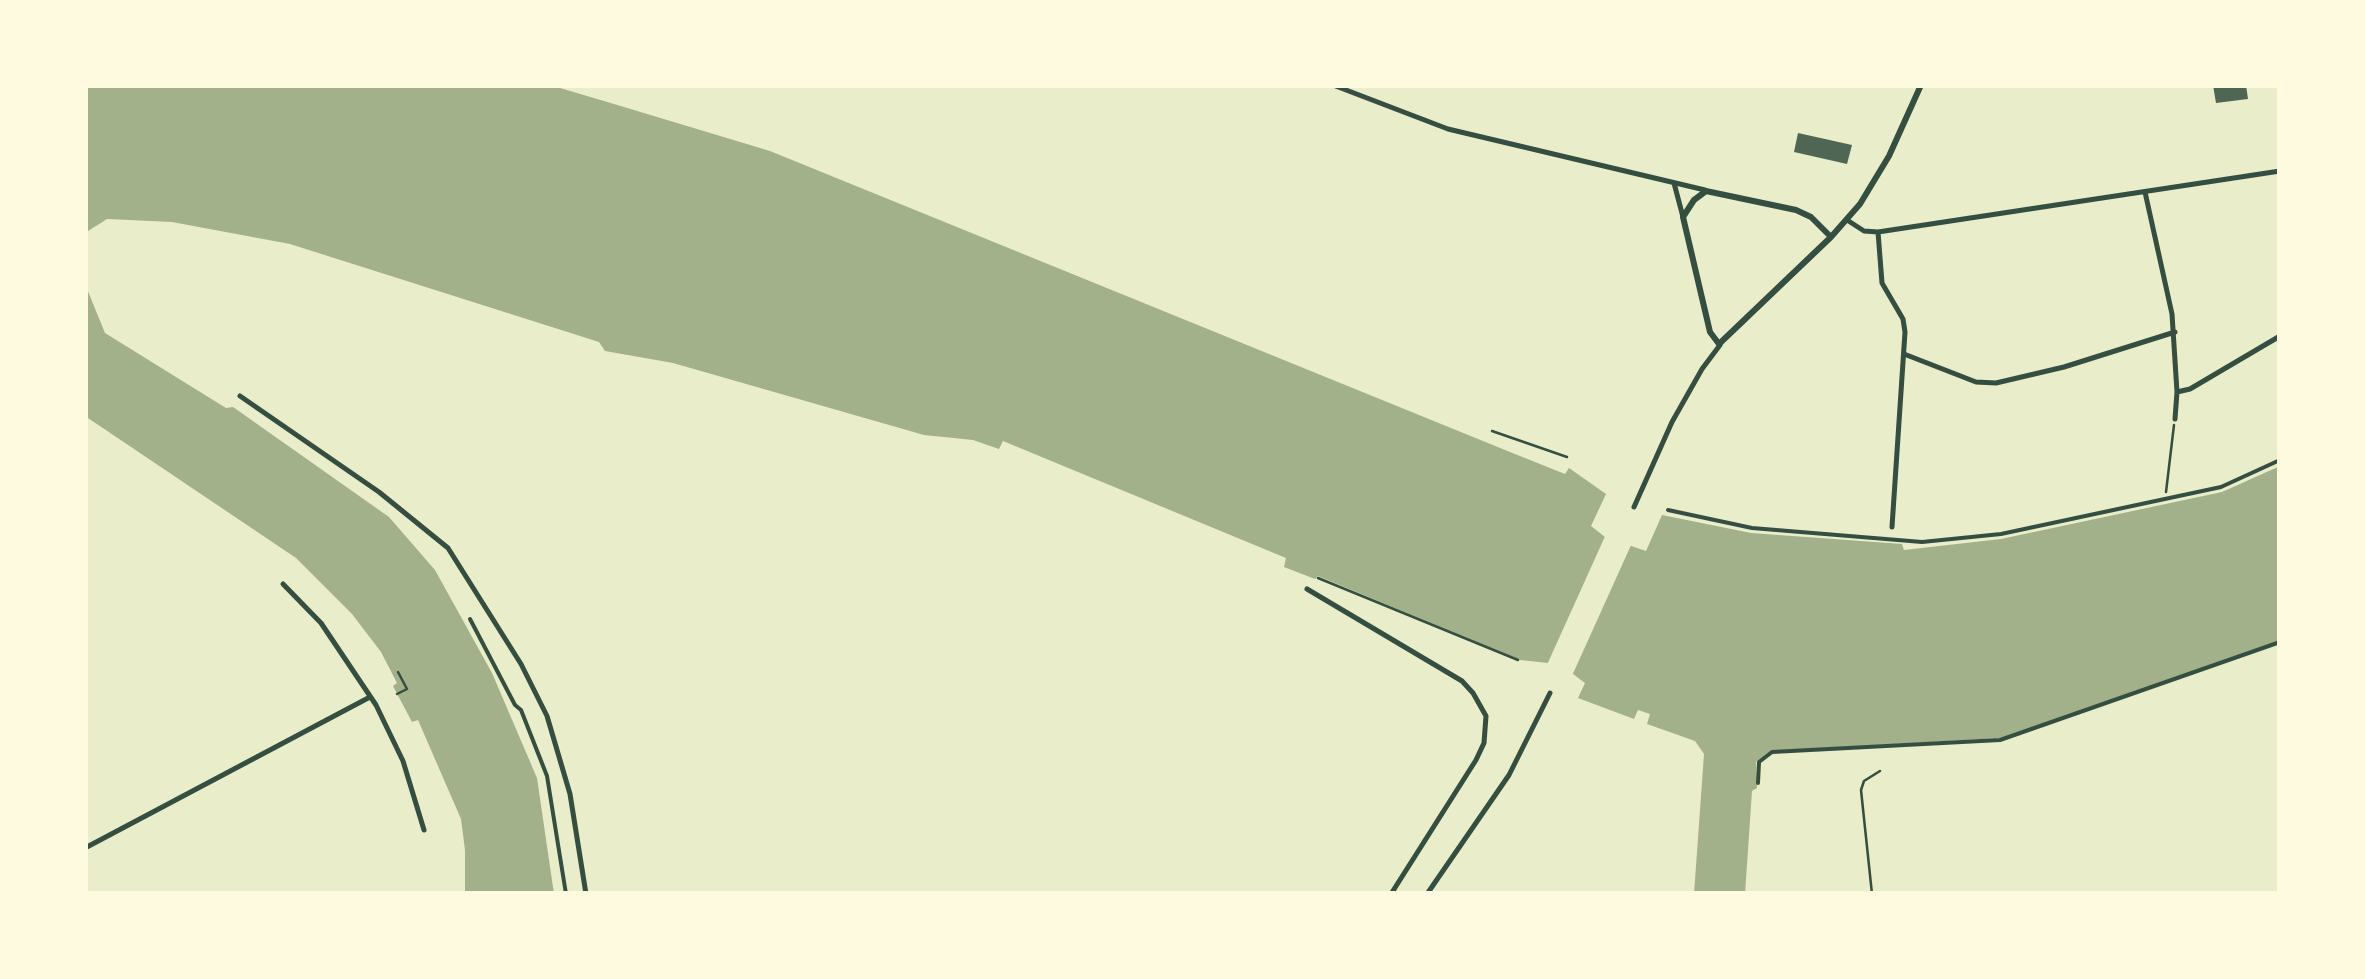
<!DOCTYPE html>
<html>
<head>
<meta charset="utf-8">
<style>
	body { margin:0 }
	#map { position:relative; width:2365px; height:979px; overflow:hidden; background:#e9edc9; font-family:Montserrat,sans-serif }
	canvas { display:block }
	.frame { position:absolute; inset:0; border:88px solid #fefae0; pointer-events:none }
</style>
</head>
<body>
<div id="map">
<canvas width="2365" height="979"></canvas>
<div class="frame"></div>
</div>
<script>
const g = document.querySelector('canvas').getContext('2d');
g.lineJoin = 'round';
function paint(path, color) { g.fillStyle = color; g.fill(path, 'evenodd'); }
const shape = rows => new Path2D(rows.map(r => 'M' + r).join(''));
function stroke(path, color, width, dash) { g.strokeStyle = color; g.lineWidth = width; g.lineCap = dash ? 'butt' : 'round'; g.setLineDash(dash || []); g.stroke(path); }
const water = shape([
	[85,85,550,85,614,104,770,151,1510,452,1565,474,1569,468,1606,494,1591,526,1605,537,1646,551,1662,515,1751,533,1902,544,1904,550,2001,539,2222,492,2280,466,2280,640,2000,738,1771,751,1756,762,1757,788,1752,791,1745,894,1694,894,1704,754,1695,741,1647,724,1650,714,1638,710,1634,719,1578,698,1585,683,1573,674,1548,663,1520,660,1318,576,1315,579,1284,567,1286,558,1003,441,999,449,973,440,924,435,673,363,605,351,599,342,290,244,172,222,107,219,85,233],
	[85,284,105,333,226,408,233,407,389,517,435,570,492,673,537,778,554,894,465,894,465,850,461,819,418,720,412,722,393,686,397,683,381,652,352,614,296,558,85,416]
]);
const pier = shape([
	[1607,532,1632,543,1571,678,1546,667]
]);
const building = shape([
	[2213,85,2246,85,2248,99,2216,103],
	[1798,133,1852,145,1847,164,1794,152]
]);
const path = shape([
	[1492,431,1567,457],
	[2166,492,2174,425],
	[1318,578,1518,660],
	[397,694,407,689,398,672]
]);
const service = shape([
	[1872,894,1861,790,1864,781,1880,771]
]);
const pedestrian = shape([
	[1668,510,1752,528,1922,542,2001,534,2221,487,2280,460],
	[470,619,515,705,521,710,547,776,566,894],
	[1758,783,1759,762,1772,752,2000,740,2280,642]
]);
const minor = shape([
	[1333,85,1448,129,1705,190],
	[1674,183,1683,217],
	[2145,192,2172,314,2177,392,2175,419],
	[1847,220,1864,231,1878,232,2280,171],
	[1878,232,1882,283,1903,319,1905,332,1892,527],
	[1904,354,1976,382,1996,383,2064,367,2175,332],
	[2177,392,2190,389,2280,336],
	[240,396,379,492,448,548,521,664,547,716,570,794,586,894],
	[1634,507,1672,422,1702,369,1720,345],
	[283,584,321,623,376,705,403,761,424,830],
	[1307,589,1462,681,1473,693,1486,716,1484,743,1476,760,1391,894],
	[85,848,370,697],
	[1427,894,1509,775,1550,693]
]);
const tertiary = shape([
	[1831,237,1811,217,1796,210,1706,191,1694,200,1683,217,1710,332,1719,344,1831,237,1860,204,1889,156,1921,85]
]);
paint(water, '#a3b18a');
paint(pier, '#e9edc9');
paint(building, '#4f6655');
stroke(path, '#344e41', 2.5);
stroke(service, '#344e41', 2.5);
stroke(pedestrian, '#344e41', 4);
stroke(minor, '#344e41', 5);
stroke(tertiary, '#344e41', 6);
</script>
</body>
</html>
